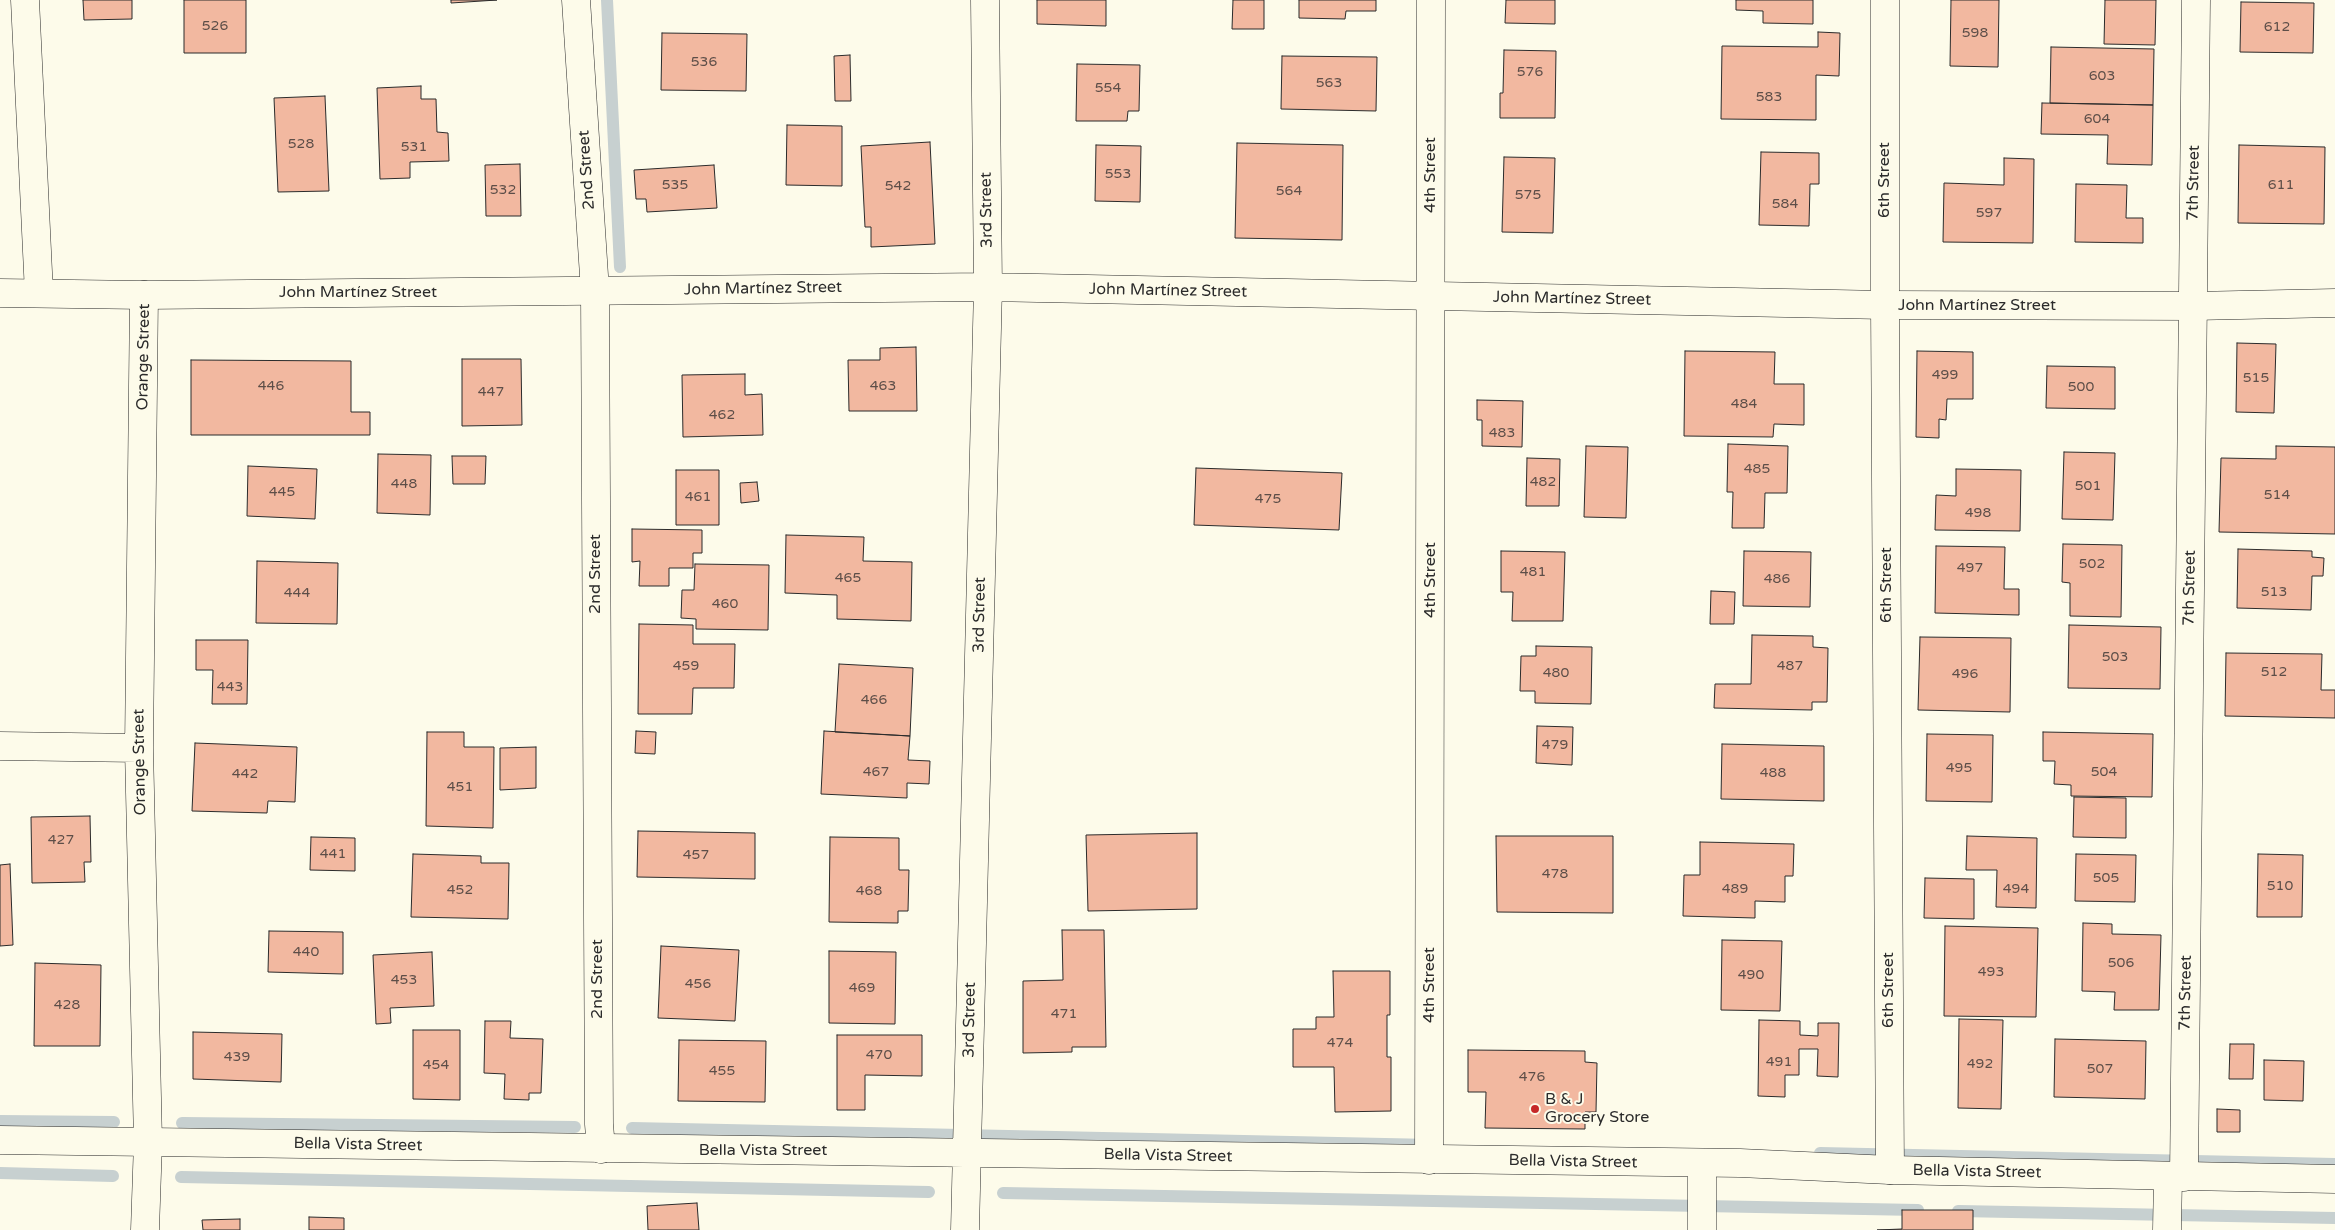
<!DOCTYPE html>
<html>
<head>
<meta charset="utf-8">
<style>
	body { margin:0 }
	canvas { display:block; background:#fdfbea }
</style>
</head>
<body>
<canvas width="2335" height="1230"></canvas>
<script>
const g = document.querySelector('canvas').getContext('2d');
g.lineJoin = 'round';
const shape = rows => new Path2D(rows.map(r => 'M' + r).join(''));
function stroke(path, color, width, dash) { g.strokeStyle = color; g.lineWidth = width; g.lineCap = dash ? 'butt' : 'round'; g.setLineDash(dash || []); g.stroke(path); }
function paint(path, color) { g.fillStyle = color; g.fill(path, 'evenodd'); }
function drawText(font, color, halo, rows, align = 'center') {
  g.font = font + ' "Varela Round",sans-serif'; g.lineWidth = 4; g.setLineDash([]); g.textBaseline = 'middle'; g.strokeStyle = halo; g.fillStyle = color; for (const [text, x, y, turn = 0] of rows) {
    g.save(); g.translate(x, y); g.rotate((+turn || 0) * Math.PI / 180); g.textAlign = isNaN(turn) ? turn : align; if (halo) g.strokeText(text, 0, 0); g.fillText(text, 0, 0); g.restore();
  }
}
const stream = shape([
	[607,0,620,267],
	[0,1121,114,1122],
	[182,1123,575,1127],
	[632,1128,1432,1145],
	[1820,1153,2335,1164],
	[0,1173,113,1176],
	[181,1177,929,1192],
	[1003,1193,1918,1210],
	[1958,1211,2335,1218]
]);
const building = shape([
	[83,0,132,0,132,19,84,20,83,0],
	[184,0,246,0,246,53,184,53,184,0],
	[451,0,497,0,451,3,451,0],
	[1037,0,1106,0,1106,26,1037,24,1037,0],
	[1233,0,1264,0,1264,29,1232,29,1233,0],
	[1299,0,1376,0,1376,11,1346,11,1345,19,1299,18,1299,0],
	[1506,0,1555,0,1555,24,1505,23,1506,0],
	[1736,0,1813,0,1813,24,1763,23,1763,11,1736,10,1736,0],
	[1951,0,1999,0,1998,67,1950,66,1951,0],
	[2105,0,2156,0,2155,45,2104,44,2105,0],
	[2241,2,2314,3,2313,53,2240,52,2241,2],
	[1818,32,1840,33,1839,76,1816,75,1816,120,1721,119,1722,46,1818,47,1818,32],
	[662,33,747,34,746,91,661,90,662,33],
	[2051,47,2154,49,2153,105,2050,103,2051,47],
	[1504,50,1556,51,1555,118,1500,118,1500,93,1503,93,1504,50],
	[850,55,851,101,835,101,834,56,850,55],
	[1282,56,1377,57,1376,111,1281,109,1282,56],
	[1077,64,1140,65,1139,111,1128,111,1127,121,1076,121,1077,64],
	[421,86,421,99,436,99,437,132,448,133,449,161,410,162,410,178,380,179,377,88,421,86],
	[325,96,329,191,278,192,274,98,325,96],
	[2042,103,2153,105,2152,165,2107,164,2108,135,2041,134,2042,103],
	[787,125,842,126,842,186,786,185,787,125],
	[930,142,935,244,871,247,871,227,865,227,861,146,930,142],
	[1237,143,1343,145,1342,240,1235,238,1237,143],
	[1096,145,1141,146,1140,202,1095,201,1096,145],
	[2239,145,2325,147,2324,224,2238,223,2239,145],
	[1761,152,1819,153,1819,184,1810,184,1809,226,1759,225,1761,152],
	[1504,157,1555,158,1553,233,1502,232,1504,157],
	[2004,158,2034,159,2033,243,1943,242,1944,183,2004,185,2004,158],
	[520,164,521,216,486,216,485,165,520,164],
	[714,165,717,208,647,212,646,199,636,199,634,170,714,165],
	[2076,184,2127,185,2126,218,2143,218,2143,243,2075,242,2076,184],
	[2237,343,2276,344,2274,413,2236,412,2237,343],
	[916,347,917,411,849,411,848,360,880,360,880,348,916,347],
	[1685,351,1775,352,1774,384,1804,384,1804,425,1774,424,1773,437,1684,436,1685,351],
	[1917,351,1973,352,1973,399,1947,399,1946,420,1939,419,1939,438,1916,437,1917,351],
	[462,359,521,359,522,425,462,426,462,359],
	[191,360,351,361,351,412,370,412,370,435,191,435,191,360],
	[2047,366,2115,367,2115,409,2046,408,2047,366],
	[745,374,745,395,762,394,763,435,683,437,682,375,745,374],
	[1477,400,1523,401,1522,447,1482,446,1482,420,1477,420,1477,400],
	[1728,444,1788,446,1787,493,1765,493,1764,528,1732,528,1733,492,1727,492,1728,444],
	[1586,446,1628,447,1626,518,1584,517,1586,446],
	[2276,446,2335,447,2335,534,2219,532,2221,458,2276,459,2276,446],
	[2064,452,2115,453,2113,520,2062,519,2064,452],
	[378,454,431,455,430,515,377,513,378,454],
	[452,456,486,456,485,484,453,484,452,456],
	[1527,458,1560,459,1559,506,1526,506,1527,458],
	[248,466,317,469,315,519,247,516,248,466],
	[1196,468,1342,473,1339,530,1194,525,1196,468],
	[1956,469,2021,470,2020,531,1935,530,1936,495,1956,496,1956,469],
	[676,470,719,470,719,525,676,525,676,470],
	[757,482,759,501,741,503,740,483,757,482],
	[632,529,702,530,702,553,693,553,693,568,669,568,669,586,639,586,640,561,632,562,632,529],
	[786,535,864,537,863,561,912,562,911,621,837,619,837,595,785,593,786,535],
	[2063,544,2122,545,2121,617,2070,616,2070,583,2062,582,2063,544],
	[1936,546,2005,547,2004,589,2019,589,2019,615,1935,613,1936,546],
	[2238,549,2312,551,2312,557,2324,558,2323,576,2312,576,2311,610,2237,608,2238,549],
	[1501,551,1565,552,1563,621,1512,621,1513,592,1501,592,1501,551],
	[1744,551,1811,552,1810,607,1743,606,1744,551],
	[257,561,338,563,337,624,256,623,257,561],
	[695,564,769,565,768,630,696,629,696,619,681,618,682,590,694,590,695,564],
	[1711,591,1735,592,1734,624,1710,624,1711,591],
	[639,624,693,625,693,644,735,644,734,688,693,688,692,714,638,714,639,624],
	[2069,625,2161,627,2160,689,2068,688,2069,625],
	[1752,635,1813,636,1813,647,1828,648,1827,702,1812,702,1812,710,1714,708,1715,684,1751,684,1752,635],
	[1920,637,2011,638,2010,712,1918,710,1920,637],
	[196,640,248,640,247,704,212,704,213,670,196,670,196,640],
	[1536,646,1592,647,1591,704,1535,703,1535,691,1520,691,1521,656,1536,656,1536,646],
	[2226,653,2322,654,2321,690,2335,690,2335,718,2225,716,2226,653],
	[839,664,913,668,910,736,835,732,839,664],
	[1537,726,1573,727,1572,765,1536,763,1537,726],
	[636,731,656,732,655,754,635,753,636,731],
	[824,731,910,736,908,760,930,761,929,784,907,783,907,798,821,794,824,731],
	[427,732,464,732,464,747,494,747,493,828,426,826,427,732],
	[2043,732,2153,734,2152,797,2071,796,2071,785,2054,784,2055,761,2043,761,2043,732],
	[1927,734,1993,735,1992,802,1926,801,1927,734],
	[195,743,297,747,295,802,268,801,267,813,192,811,195,743],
	[1722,744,1824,746,1824,801,1721,799,1722,744],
	[536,747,536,788,500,790,500,748,536,747],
	[2074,797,2126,798,2126,838,2073,837,2074,797],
	[90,816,91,862,84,862,85,882,32,883,31,817,90,816],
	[638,831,755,833,755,879,637,877,638,831],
	[1197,833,1197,909,1088,911,1086,835,1197,833],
	[1496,836,1613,836,1613,913,1497,912,1496,836],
	[1967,836,2037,838,2036,908,1996,907,1997,870,1966,870,1967,836],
	[311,837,355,838,355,871,310,870,311,837],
	[830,837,899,838,899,870,909,870,908,911,898,911,898,923,829,922,830,837],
	[1700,842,1794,844,1793,876,1785,876,1785,902,1755,901,1755,918,1683,916,1684,875,1700,875,1700,842],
	[413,854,481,856,481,863,509,863,508,919,411,917,413,854],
	[2076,854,2136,855,2135,902,2075,901,2076,854],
	[2258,854,2303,855,2302,917,2257,917,2258,854],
	[10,864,13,945,0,946,0,865,10,864],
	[1925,878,1974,879,1974,919,1924,918,1925,878],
	[2083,923,2112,924,2112,934,2161,935,2159,1010,2114,1010,2115,992,2082,991,2083,923],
	[1945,926,2038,928,2036,1017,1944,1016,1945,926],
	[1062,930,1104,930,1106,1047,1072,1047,1072,1052,1023,1053,1023,981,1063,980,1062,930],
	[269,931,343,932,343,974,268,972,269,931],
	[1722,940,1782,941,1780,1011,1721,1010,1722,940],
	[661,946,739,950,735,1021,658,1018,661,946],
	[829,951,896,952,895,1024,829,1023,829,951],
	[432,952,434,1006,390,1008,391,1023,376,1024,373,955,432,952],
	[35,963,101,965,100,1046,34,1046,35,963],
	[1333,971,1390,971,1390,1015,1387,1015,1387,1057,1391,1057,1391,1111,1335,1112,1334,1067,1293,1067,1293,1029,1316,1029,1316,1017,1334,1017,1333,971],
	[1959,1019,2003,1020,2001,1109,1958,1108,1959,1019],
	[1759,1020,1800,1021,1800,1035,1818,1036,1818,1023,1839,1023,1838,1077,1817,1076,1818,1049,1799,1049,1799,1075,1785,1075,1785,1097,1758,1096,1759,1020],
	[485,1021,511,1021,510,1038,543,1039,541,1093,529,1093,529,1100,504,1099,505,1074,484,1073,485,1021],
	[413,1030,460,1030,460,1100,413,1099,413,1030],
	[193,1032,282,1034,281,1082,193,1079,193,1032],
	[837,1035,922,1035,922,1076,865,1075,865,1110,837,1110,837,1035],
	[2055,1039,2146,1041,2145,1099,2054,1097,2055,1039],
	[679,1040,766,1041,765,1102,678,1101,679,1040],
	[2230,1044,2254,1044,2253,1079,2229,1079,2230,1044],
	[1468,1050,1585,1051,1585,1062,1597,1063,1596,1112,1585,1112,1585,1129,1485,1128,1486,1092,1468,1092,1468,1050],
	[2264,1060,2304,1061,2303,1101,2264,1100,2264,1060],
	[2217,1109,2240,1110,2240,1132,2217,1132,2217,1109],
	[697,1203,699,1230,648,1230,647,1206,697,1203],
	[1902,1210,1973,1210,1973,1230,1877,1230,1902,1229,1902,1210],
	[309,1217,344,1218,344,1230,309,1230,309,1217],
	[240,1219,240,1230,203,1230,202,1220,240,1219]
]);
const minor = shape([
	[25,0,39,293],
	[576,0,595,291,599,1124,601,1149],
	[1885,0,1885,305,1890,1170],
	[144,295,139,748,148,1142,145,1230],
	[0,746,139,748],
	[1429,1160,1431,0],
	[2184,1177,2196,0],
	[1702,1230,1702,1164],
	[2167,1230,2168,1177]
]);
const tertiary = shape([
	[0,293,144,295,988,287,1885,305,2193,306,2335,303],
	[0,1140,1740,1163,1890,1170,2335,1179],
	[965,1230,988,287,985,0]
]);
const markers = [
	[1535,1109,5,"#c62828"]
];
const numberNames = [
	["526",215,26],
	["612",2277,27],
	["598",1975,33],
	["536",704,62],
	["576",1530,72],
	["603",2102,76],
	["563",1329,83],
	["554",1108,88],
	["583",1769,97],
	["604",2097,119],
	["528",301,144],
	["531",414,147],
	["553",1118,174],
	["535",675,185],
	["611",2281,185],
	["542",898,186],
	["532",503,190],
	["564",1289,191],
	["575",1528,195],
	["584",1785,204],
	["597",1989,213],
	["499",1945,375],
	["515",2256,378],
	["446",271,386],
	["463",883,386],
	["500",2081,387],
	["447",491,392],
	["484",1744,404],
	["462",722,415],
	["483",1502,433],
	["485",1757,469],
	["482",1543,482],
	["448",404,484],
	["501",2088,486],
	["445",282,492],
	["514",2277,495],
	["461",698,497],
	["475",1268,499],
	["498",1978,513],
	["502",2092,564],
	["497",1970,568],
	["481",1533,572],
	["465",848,578],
	["486",1777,579],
	["513",2274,592],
	["444",297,593],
	["460",725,604],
	["503",2115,657],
	["459",686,666],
	["487",1790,666],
	["512",2274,672],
	["480",1556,673],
	["496",1965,674],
	["443",230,687],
	["466",874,700],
	["479",1555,745],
	["495",1959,768],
	["467",876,772],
	["504",2104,772],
	["488",1773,773],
	["442",245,774],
	["451",460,787],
	["427",61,840],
	["441",333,854],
	["457",696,855],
	["478",1555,874],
	["505",2106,878],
	["510",2280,886],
	["489",1735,889],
	["494",2016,889],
	["452",460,890],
	["468",869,891],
	["440",306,952],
	["506",2121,963],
	["493",1991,972],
	["490",1751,975],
	["453",404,980],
	["456",698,984],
	["469",862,988],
	["428",67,1005],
	["471",1064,1014],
	["474",1340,1043],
	["470",879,1055],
	["439",237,1057],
	["491",1779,1062],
	["492",1980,1064],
	["454",436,1065],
	["507",2100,1069],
	["455",722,1071],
	["476",1532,1077]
];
const streetNames = [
	["2nd Street",587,170,-94],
	["4th Street",1431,175,-90],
	["6th Street",1885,180,-90],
	["7th Street",2194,183,-89],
	["3rd Street",987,210,-91],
	["John Martínez Street",763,289,-1],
	["John Martínez Street",1168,291,1],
	["John Martínez Street",358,293],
	["John Martínez Street",1572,299,1],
	["John Martínez Street",1977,306],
	["Orange Street",144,357,-89],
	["2nd Street",596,574,-90],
	["4th Street",1431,580,-90],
	["6th Street",1887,585,-90],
	["7th Street",2190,588,-89],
	["3rd Street",980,615,-89],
	["Orange Street",140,762,-91],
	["2nd Street",598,979,-90],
	["4th Street",1430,985,-90],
	["6th Street",1889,990,-90],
	["7th Street",2186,993,-89],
	["3rd Street",970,1020,-89],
	["Bella Vista Street",358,1145,1],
	["Bella Vista Street",763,1151],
	["Bella Vista Street",1168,1156,1],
	["Bella Vista Street",1573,1162,1],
	["Bella Vista Street",1977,1172,1]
];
const poiNames = [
	["B & J",1545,1100],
	["Grocery Store",1545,1118]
];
stroke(stream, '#c7d0d0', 12);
paint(building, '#f2b8a0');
stroke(building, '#2b2b2b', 1);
stroke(minor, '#2b2b2b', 29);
stroke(tertiary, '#2b2b2b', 29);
stroke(minor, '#fdfbea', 28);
stroke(tertiary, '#fdfbea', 28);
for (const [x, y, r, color] of markers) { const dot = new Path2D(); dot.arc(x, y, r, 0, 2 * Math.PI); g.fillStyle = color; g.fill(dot); stroke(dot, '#fdfbea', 2); }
drawText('14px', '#5d4e48', null, numberNames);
drawText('16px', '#2b2b2b', '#fdfbea', streetNames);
drawText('16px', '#2b2b2b', '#fdfbea', poiNames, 'left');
</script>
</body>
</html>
